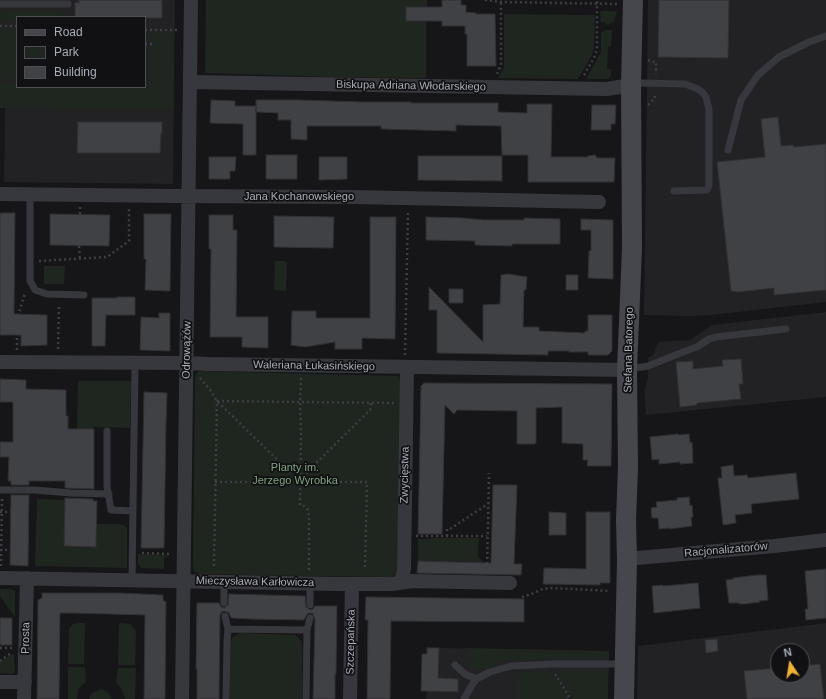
<!DOCTYPE html>
<html>
<head>
<meta charset="utf-8">
<style>
	body { margin:0 }
	#map { position:relative; width:826px; height:699px; overflow:hidden; background:#161618; font-family:Arial,sans-serif }
	canvas { display:block }
	.legend { position:absolute; left:16px; top:16px; width:130px; height:72px; box-sizing:border-box; background:#111113; border:1px solid #4d4f55; margin:0; padding:5px 7px; list-style:none; font-size:12px; color:#a8adb8 }
	.legend li { display:flex; align-items:center; gap:8px; height:20px }
	.legend b { width:20px; border:1px solid #4d4f55 }
	.north { position:absolute; left:770px; top:643px; width:40px; height:40px; box-sizing:border-box; background:#111113; border:1px solid #4d4f55; border-radius:50%; rotate:348deg; font-size:11px; font-weight:700; line-height:16px; text-align:center; color:#a8adb8 }
	.north::after { content:''; display:block; margin:auto; width:14px; height:18px; background:#f2b134; clip-path:polygon(50% 0,100% 100%,50% 72%,0 100%) }
</style>
</head>
<body>
<div id="map">
<canvas width="826" height="699"></canvas>
<ul class="legend">
<li><b style="height:5px;background:#45474d"></b>Road</li>
<li><b style="height:11px;background:#1e261f"></b>Park</li>
<li><b style="height:11px;background:#404145"></b>Building</li>
</ul>
<div class="north">N</div>
</div>
<script>
const g = document.querySelector('canvas').getContext('2d');
g.lineJoin = 'round';
function paint(path, color) { g.fillStyle = color; g.fill(path, 'evenodd'); }
const shape = rows => new Path2D(rows.map(r => 'M' + r).join(''));
function stroke(path, color, width, dash) { g.strokeStyle = color; g.lineWidth = width; g.lineCap = dash ? 'butt' : 'round'; g.setLineDash(dash || []); g.stroke(path); }
function drawText(font, color, halo, rows, align = 'center') {
  g.font = font + ' Arial,sans-serif'; g.lineWidth = 3.5; g.setLineDash([]); g.textBaseline = 'middle'; g.strokeStyle = halo; g.fillStyle = color; for (const [text, x, y, turn = 0] of rows) {
    g.save(); g.translate(x, y); g.rotate((+turn || 0) * Math.PI / 180); g.textAlign = isNaN(turn) ? turn : align; if (halo) g.strokeText(text, 0, 0); g.fillText(text, 0, 0); g.restore();
  }
}
const built = shape([
	[0,0,175,0,173,184,4,182,5,108,0,108],
	[17,17,145,17,145,87,17,87],
	[648,0,826,0,826,302,711,315,689,316,644,315],
	[826,312,826,397,646,415,644,391,648,378,648,358,653,355,657,345,659,342,690,340,712,325],
	[826,623,826,699,637,699,638,646],
	[778,651,802,651,802,675,778,675],
	[439,648,609,651,608,699,426,699,427,692,426,691,449,692,458,692,458,679,438,678]
]);
const green = shape([
	[206,0,427,0,427,6,422,7,406,7,406,21,426,20,426,78,333,77,205,73],
	[3,10,62,11,62,17,17,17,17,22,2,22],
	[600,11,617,11,614,22,606,25,604,22,601,23],
	[504,14,595,15,594,49,591,57,578,79,498,78,504,68],
	[0,29,17,29,17,79,0,79],
	[605,30,612,30,611,46,608,47,607,69,611,69,611,76,608,79,586,79,601,52,601,33],
	[145,32,174,33,174,109,0,108,0,83,17,83,17,87,145,87,145,45,156,45,156,41,145,41],
	[275,261,285,261,287,263,286,291,274,290],
	[44,266,65,266,64,284,44,284],
	[199,371,397,376,399,377,400,383,399,485,397,567,396,571,394,575,391,577,385,577,306,576,200,574,194,571,193,568,193,563,195,377,196,374],
	[78,381,131,381,130,428,93,427,93,429,77,429],
	[37,499,65,500,64,546,96,547,97,524,116,524,123,525,127,528,127,568,35,566],
	[433,538,479,538,478,556,482,561,483,578,480,579,481,562,418,561,418,539,430,539],
	[139,554,167,555,168,557,164,557,164,569,141,568,138,564,138,555],
	[0,589,9,589,14,590,15,591,15,617,0,596],
	[78,623,85,623,84,664,68,664,69,629,73,624],
	[119,623,130,624,132,626,136,631,135,665,118,665],
	[240,633,295,635,301,640,302,644,302,699,230,699,230,642,233,637],
	[465,648,609,651,609,659,560,658,521,661,507,660,502,661,486,669,479,670,471,666,467,651],
	[12,654,14,654,15,671,14,673,12,674,0,673,0,662],
	[68,667,85,667,86,682,83,684,78,690,77,699,68,699],
	[118,668,136,668,135,699,125,699,121,688,116,683],
	[550,670,566,694,568,699,516,699,517,674,533,671],
	[556,670,606,670,608,671,608,699,572,699,555,672],
	[101,689,108,692,110,695,112,699,89,699,91,694,94,692]
]);
const building = shape([
	[79,0,162,0,162,18,145,18,145,17,75,17,75,2,79,3,79,0],
	[442,0,461,0,461,5,466,5,466,12,476,13,476,14,495,14,496,66,467,66,467,34,465,34,465,26,442,26,442,21,406,21,406,7,442,7,442,0],
	[659,0,729,0,728,58,658,57,659,0],
	[211,100,235,101,235,106,256,106,256,155,243,155,243,124,210,123,211,100],
	[256,100,299,100,362,102,411,102,411,103,498,103,498,112,527,113,527,104,552,104,551,157,587,157,588,156,595,155,597,158,615,158,614,182,528,182,528,155,502,155,501,126,456,125,456,131,381,129,381,126,307,126,307,140,291,139,291,120,278,120,278,113,256,112,256,100],
	[592,105,616,105,615,124,611,124,611,130,591,130,592,105],
	[778,117,781,146,793,145,794,147,826,144,826,290,774,295,774,288,738,292,731,291,717,162,765,157,761,119,778,117],
	[78,122,162,122,162,133,161,133,160,153,77,153,78,122],
	[266,155,297,155,297,179,266,179,266,155],
	[418,156,502,156,502,181,418,180,418,156],
	[209,157,236,157,235,171,230,171,230,179,209,179,209,157],
	[319,157,347,157,347,179,319,180,319,157],
	[0,213,15,213,14,314,47,315,47,345,21,346,21,335,0,335,0,213],
	[50,214,110,215,109,246,50,245,50,214],
	[144,214,171,214,170,291,145,290,146,259,144,259,144,214],
	[209,215,233,215,233,230,237,230,236,317,268,317,268,348,242,347,242,337,210,337,211,249,209,249,209,215],
	[274,216,334,217,333,248,274,247,274,216],
	[370,217,396,217,395,339,362,338,362,349,335,349,335,342,305,347,291,345,292,311,316,311,316,318,370,318,370,217],
	[426,217,463,218,484,220,524,220,524,218,560,219,560,244,512,244,512,246,475,245,475,241,426,240,426,217],
	[581,219,613,220,613,279,588,278,589,251,591,251,591,230,581,230,581,219],
	[508,274,527,277,526,290,524,290,523,327,539,327,539,331,585,333,585,331,588,331,588,315,612,315,612,351,608,355,588,355,588,352,569,352,569,351,548,351,548,355,437,353,437,310,429,310,429,287,483,342,483,305,500,304,501,275,508,274],
	[566,275,578,275,578,290,566,290,566,275],
	[449,289,463,289,463,303,449,303,449,289],
	[117,297,135,297,135,315,106,315,105,346,92,346,92,298,117,298,117,297],
	[159,313,170,313,170,351,140,350,141,317,159,318,159,313],
	[741,359,743,384,739,384,741,399,697,403,697,405,680,407,676,362,693,361,693,369,723,366,722,360,741,359],
	[0,379,26,380,26,389,66,390,66,416,68,416,68,429,94,429,94,489,65,488,65,481,29,481,29,485,11,485,11,481,8,481,9,457,0,457,0,442,13,442,13,402,0,402,0,379],
	[424,383,612,384,611,466,587,466,588,460,583,460,583,444,562,443,562,407,536,408,536,443,535,443,535,444,517,444,517,411,457,410,454,414,445,405,442,534,418,534,421,386,424,383],
	[144,392,167,393,166,423,164,548,141,548,144,392],
	[678,434,679,435,689,434,690,443,692,442,693,463,680,464,680,462,659,464,659,459,652,460,650,437,678,434],
	[733,465,734,476,747,475,748,478,796,473,799,499,751,504,752,513,735,515,736,523,723,525,718,478,722,478,721,467,733,465],
	[493,485,517,485,514,564,522,564,521,575,417,573,418,561,491,563,493,485],
	[11,495,29,495,28,566,10,565,11,495],
	[689,497,690,506,692,505,693,517,691,517,692,526,670,529,670,528,659,529,658,518,652,518,651,508,657,507,656,502,677,500,677,498,689,497],
	[65,498,93,499,93,501,97,501,96,547,64,546,65,498],
	[549,512,566,513,566,535,549,535,549,512],
	[586,512,610,512,610,583,600,583,600,585,543,584,544,568,586,569,586,512],
	[826,569,826,618,806,620,805,609,808,609,805,571,826,569],
	[758,575,766,575,768,600,759,601,760,602,744,604,739,604,739,603,729,603,726,580,734,579,733,578,758,575],
	[698,583,700,608,654,613,652,586,663,585,663,586,698,583],
	[42,593,118,593,163,595,163,600,166,602,165,699,144,699,145,615,73,613,60,613,59,699,37,699,38,600,42,598,42,593],
	[229,594,305,596,306,607,310,610,313,609,315,606,337,606,336,674,335,674,335,699,313,699,315,619,313,614,311,613,307,614,304,620,251,619,231,618,229,613,224,611,222,612,220,615,219,699,197,699,197,669,196,669,197,603,219,603,221,607,224,608,228,605,229,594],
	[366,597,524,599,524,622,391,621,390,699,367,699,368,620,365,620,366,597],
	[0,618,12,618,12,645,0,645,0,618],
	[717,639,718,651,706,653,705,640,717,639],
	[427,648,439,648,438,678,458,679,458,692,421,691,422,654,427,654,427,648],
	[820,664,824,699,747,699,744,671,778,668,778,675,802,675,802,666,820,664]
]);
const path = shape([
	[485,0,501,2,617,4],
	[0,26,17,26],
	[145,30,178,30],
	[145,44,155,44],
	[648,60,652,62,656,62,656,74],
	[497,74,501,65,501,2],
	[584,75,594,58,597,49,597,3,598,0],
	[648,105,655,98,655,93],
	[80,214,80,207],
	[79,246,80,259],
	[39,261,107,257,129,241,129,209],
	[18,316,25,293],
	[58,349,59,304],
	[17,350,17,333],
	[405,355,408,210],
	[200,378,211,391,217,401,300,482,307,472,370,410,371,403],
	[301,378,300,402,301,433,300,505,304,506,308,510,309,517,309,571],
	[215,482,367,482,365,569],
	[0,512,11,512],
	[416,536,487,536],
	[447,536,447,529,450,529,488,504],
	[0,550,10,550],
	[142,553,171,554],
	[1,566,2,499],
	[214,566,217,401,394,403],
	[487,569,489,473],
	[522,597,531,594,543,589,550,588,610,591],
	[0,648,13,648],
	[0,661,11,653],
	[555,674,565,690,570,699]
]);
const lane = shape([
	[0,4,68,4],
	[632,85,641,83,685,84,698,89,703,93,706,97,709,110,709,185,707,190,674,191],
	[728,150,741,100,758,75,779,57,809,42,826,36],
	[30,194,30,281,33,286,35,290,47,294,84,295],
	[629,369,648,366,688,350,697,347,709,339,716,337,786,329],
	[107,431,107,486,111,510,133,511],
	[0,490,34,490,71,493,109,494],
	[132,580,135,363],
	[224,582,224,603],
	[310,583,310,605],
	[225,616,228,629,227,641,226,699],
	[228,629,307,630],
	[455,665,465,674,476,679],
	[306,699,307,630,310,618],
	[464,699,472,685,476,679,490,672,511,666,552,664,623,664]
]);
const street = shape([
	[190,82,607,89,631,85],
	[0,194,176,196,352,197,599,202],
	[0,362,187,363,208,364,627,370],
	[627,560,637,558,774,546,826,540],
	[0,578,338,584,392,584,413,581,510,583],
	[401,582,404,569,407,367],
	[0,682,25,682],
	[24,699,27,578],
	[182,699,191,0],
	[350,699,352,584]
]);
const secondary = shape([
	[624,699,627,560,626,520,628,467,627,370,632,248,631,85,633,0]
]);
const streetNames = [
	["Biskupa Adriana Włodarskiego",411,86,1],
	["Jana Kochanowskiego",299,197],
	["Odrowążów",187,350,-89],
	["Stefana Batorego",629,350,-89],
	["Waleriana Łukasińskiego",314,366,1],
	["Zwycięstwa",405,475,-89],
	["Racjonalizatorów",726,550,-5],
	["Mieczysława Karłowicza",255,582,1],
	["Prosta",26,638,-89],
	["Szczepańska",351,642,-89]
];
const parkNames = [
	["Planty im.",295,468],
	["Jerzego Wyrobka",295,481]
];
paint(built, '#222225');
paint(green, '#1e261f');
paint(building, '#404145');
stroke(building, '#303034', 1);
stroke(path, '#3d3f44', 2.5, [2, 3]);
stroke(lane, '#37383d', 7);
stroke(street, '#37383d', 14);
stroke(secondary, '#45474d', 20);
drawText('11px', '#a8adb8', '#111113', streetNames);
drawText('11px', '#7fa381', '#111113', parkNames);
</script>
</body>
</html>
